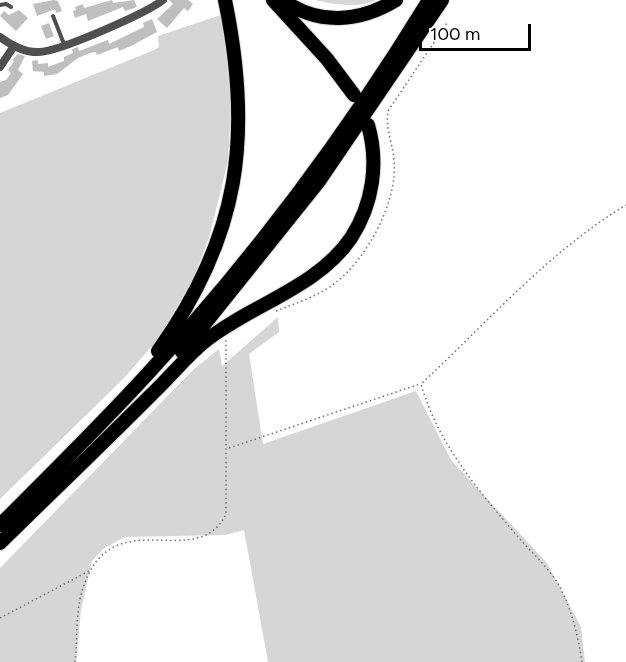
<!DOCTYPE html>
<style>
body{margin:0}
#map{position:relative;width:626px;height:662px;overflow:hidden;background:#fff;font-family:Figtree,sans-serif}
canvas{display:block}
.scale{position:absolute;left:419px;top:24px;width:112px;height:27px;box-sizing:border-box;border:3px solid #000;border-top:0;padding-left:8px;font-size:18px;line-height:21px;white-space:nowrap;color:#000;-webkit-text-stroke:4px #fff;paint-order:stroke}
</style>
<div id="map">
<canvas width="626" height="662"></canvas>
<div class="scale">100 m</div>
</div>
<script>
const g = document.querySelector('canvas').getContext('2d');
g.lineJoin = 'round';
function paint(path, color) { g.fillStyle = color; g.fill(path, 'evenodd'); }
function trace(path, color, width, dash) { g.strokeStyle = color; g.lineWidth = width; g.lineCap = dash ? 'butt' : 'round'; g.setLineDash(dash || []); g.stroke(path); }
const green = new Path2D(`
 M315 0H376C359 9 333 4 315 0Z
 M224 14 231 105 228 161 210 234 195 276 158 339 124 378 0 499V113L154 50 159 47 158 36Z
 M278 317 279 332 249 354 263 444 416 391 451 460 547 563 581 627 585 662H268L244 530 225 535 124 537 103 549 92 561 81 610 76 662H0V568L194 369 219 349 222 366Z`);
const building = new Path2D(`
 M54 0 58 1 62 11 56 13 55 9 37 16 33 4Z
 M112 0 113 3 134 0 137 7 125 11 123 7 88 21 86 14 75 18 73 11 76 10 75 7 83 4 84 8Z
 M169 0H188L193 4 188 11 184 8 167 28 157 19 173 4Z
 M19 10 28 18 16 31 0 16 4 11 9 15Z
 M152 19 157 32 131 46 119 51 118 47 97 55 96 52 90 53 78 58 57 74 44 76V72L33 71 32 61 38 60V64L48 63V67L64 61V57L73 53 72 49 78 47 79 51 108 40 109 44 144 27 143 23Z
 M49 23 54 36 46 39 41 26Z
 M18 54 25 56 18 70 23 74 8 95 0 98V82L6 80 11 73 8 70 14 61 12 60Z`);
const path = new Path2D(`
 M276 311C296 303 319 296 335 283 367 259 398 201 394 161 393 143 385 129 388 111L447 23
 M229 448 420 384
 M0 618 89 571
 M75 662C78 636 75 609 84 585 114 500 197 574 226 514V340
 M582 662C578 636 572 611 560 587 550 569 532 553 519 538 478 490 438 444 421 384 487 323 548 252 626 205`);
const lane = new Path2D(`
 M0 5 6 4 11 7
 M53 16 64 44`);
const street = new Path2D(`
 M0 37C11 45 25 53 39 52 58 52 147 13 163 0
 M0 67 14 46`);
const highway = new Path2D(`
 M273 0 327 59 354 95
 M283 0C318 26 360 22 396 0
 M158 351C240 236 253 136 225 0
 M182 352 319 181 442 0
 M0 525C51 474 103 423 152 369 256 256 349 131 429 0
 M0 543C51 493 102 444 152 394 170 377 185 358 204 342 250 305 317 288 351 238 373 204 379 163 368 125`);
paint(green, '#d6d6d6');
paint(building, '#bfbfbf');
trace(highway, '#dbdbdb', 16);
trace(path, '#717171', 1.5, [1.5, 3]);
trace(lane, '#4f4f4f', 4);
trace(street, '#4f4f4f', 8);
trace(highway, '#000', 14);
</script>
